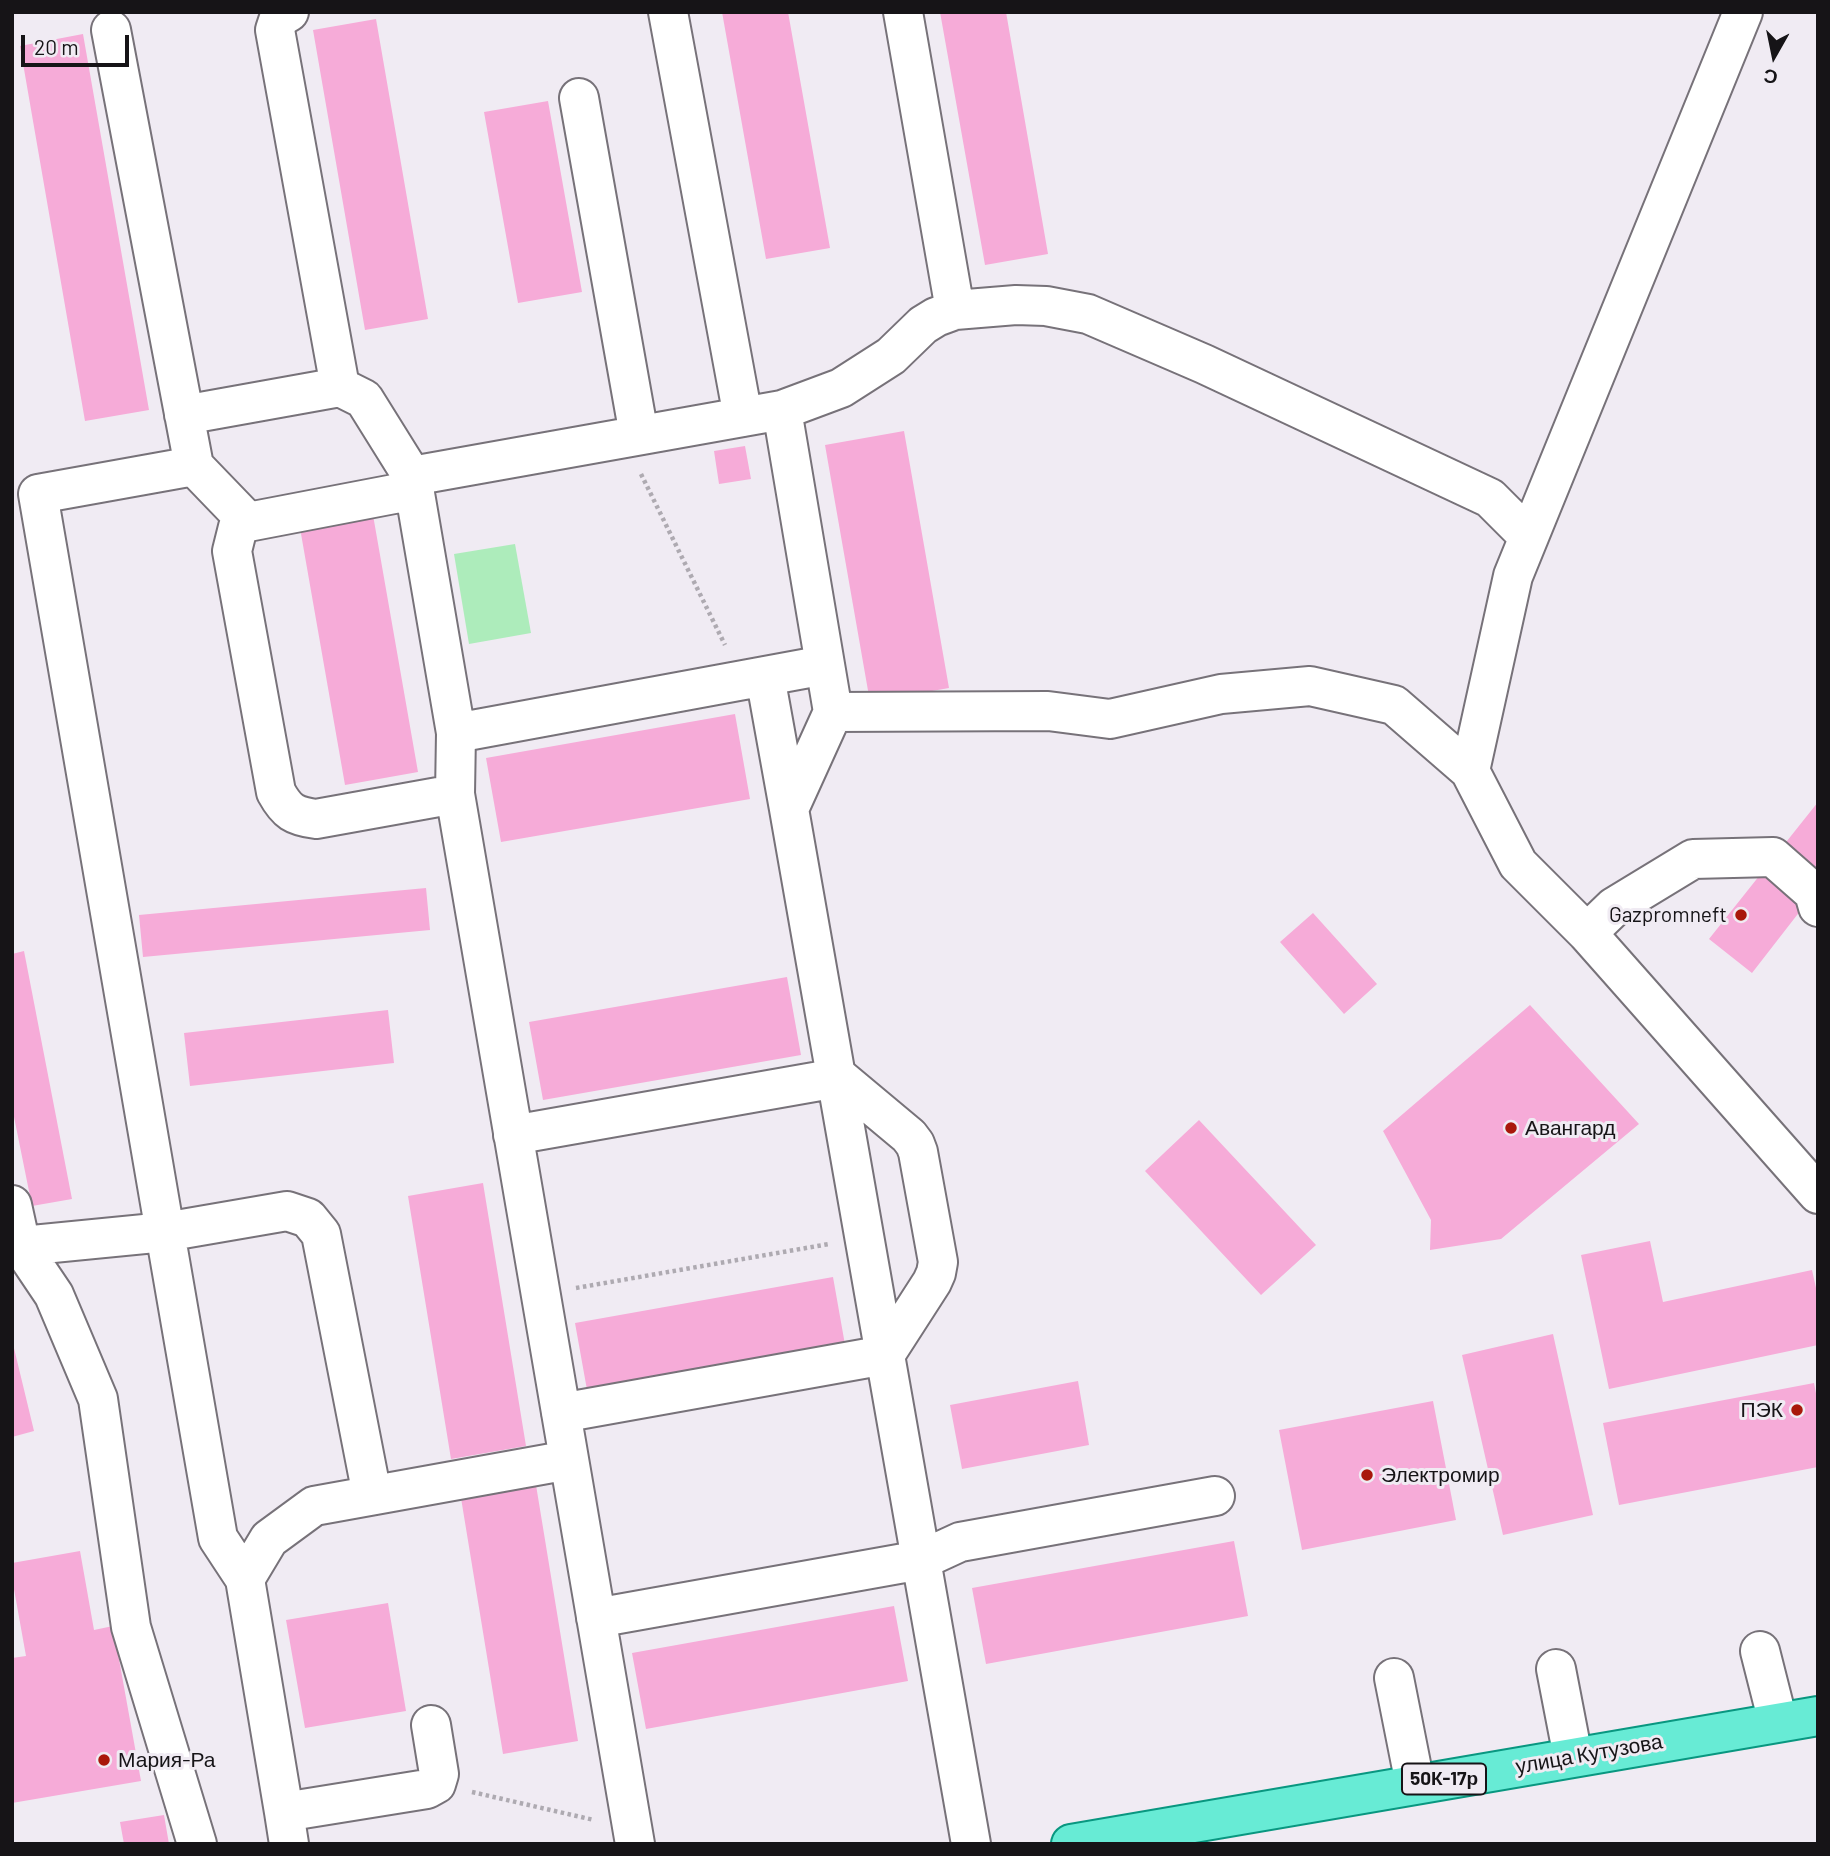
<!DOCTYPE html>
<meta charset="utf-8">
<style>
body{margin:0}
#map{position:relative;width:1830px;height:1856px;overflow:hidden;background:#f0ebf3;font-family:Barlow,sans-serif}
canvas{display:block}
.frame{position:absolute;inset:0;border:14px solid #161417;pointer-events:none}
.north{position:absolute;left:1739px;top:21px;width:70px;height:70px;-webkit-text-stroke:5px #f0ebf3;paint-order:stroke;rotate:189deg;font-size:19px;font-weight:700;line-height:28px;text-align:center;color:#161417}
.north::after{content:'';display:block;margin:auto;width:24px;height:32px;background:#161417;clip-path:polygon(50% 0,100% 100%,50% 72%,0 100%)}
.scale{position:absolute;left:21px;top:35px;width:108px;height:32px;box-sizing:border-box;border:4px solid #161417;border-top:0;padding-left:9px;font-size:21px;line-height:24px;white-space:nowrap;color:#161417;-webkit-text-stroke:5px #f0ebf3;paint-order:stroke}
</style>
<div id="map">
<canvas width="1830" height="1856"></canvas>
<div class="frame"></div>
<div class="north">С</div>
<div class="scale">20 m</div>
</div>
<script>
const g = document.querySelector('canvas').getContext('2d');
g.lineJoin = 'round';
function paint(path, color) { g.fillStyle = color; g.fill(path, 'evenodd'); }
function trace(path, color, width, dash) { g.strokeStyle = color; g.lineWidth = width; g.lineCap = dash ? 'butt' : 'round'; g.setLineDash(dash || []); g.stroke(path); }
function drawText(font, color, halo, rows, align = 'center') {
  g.font = font + ' Barlow,sans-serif'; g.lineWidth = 6; g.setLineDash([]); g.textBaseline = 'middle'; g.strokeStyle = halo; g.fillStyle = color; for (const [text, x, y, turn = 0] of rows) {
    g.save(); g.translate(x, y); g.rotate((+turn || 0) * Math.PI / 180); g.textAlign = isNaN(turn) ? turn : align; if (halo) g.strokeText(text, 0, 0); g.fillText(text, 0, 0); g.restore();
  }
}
const green = new Path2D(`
 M515 544 531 633 469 644 454 554Z`);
const building = new Path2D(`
 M722 12H788L830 248 766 259Z
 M940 12H1006L1048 254 985 265Z
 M376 19 428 319 365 330 313 30Z
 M83 34 149 410 85 421 20 46Z
 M548 101 582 292 518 303 484 112Z
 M904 431 949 688 870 702 825 445Z
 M745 446 751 479 719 484 714 451Z
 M373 515 418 772 345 785 300 528Z
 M735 714 750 799 501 842 486 758Z
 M1818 802V888L1752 973 1709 939Z
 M426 888 430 930 143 957 139 915Z
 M1313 913 1377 984 1344 1014 1280 942Z
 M24 951 72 1199 32 1206 12 1107V954Z
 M787 977 801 1055 543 1100 529 1022Z
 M1530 1005 1639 1124 1501 1239 1430 1250 1431 1220 1383 1131Z
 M388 1010 394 1063 190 1086 184 1033Z
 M1199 1120 1316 1245 1261 1295 1145 1171Z
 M483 1183 526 1446 451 1459 408 1196Z
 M1650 1241 1663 1302 1812 1270 1818 1297V1345L1609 1389 1581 1255Z
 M833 1277 847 1356 589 1401 575 1323Z
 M1553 1334 1593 1515 1503 1535 1462 1355Z
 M13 1344 34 1431 12 1437V1345Z
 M1078 1381 1089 1445 962 1469 950 1405Z
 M1814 1383 1818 1404V1467L1619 1505 1603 1423Z
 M1433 1401 1456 1520 1302 1550 1279 1430Z
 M536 1485 578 1741 503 1754 461 1498Z
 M1234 1541 1248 1616 986 1664 972 1588Z
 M80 1551 94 1630 113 1626 141 1781 12 1803V1658L26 1656 12 1578V1563Z
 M388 1603 406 1711 305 1728 286 1620Z
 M894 1606 908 1681 646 1729 632 1653Z
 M164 1815 169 1844H124L120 1822Z`);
const path = new Path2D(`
 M641 474 725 645
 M576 1288 829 1244
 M472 1792 594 1820`);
const minor = new Path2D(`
 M289 12 279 18 275 30 340 387 364 399 412 476
 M668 12 743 417
 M903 12 955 310
 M111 30 194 466
 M579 98 639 435
 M782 410 841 388 891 356 923 325 936 317 955 310 1016 305 1046 306 1088 314 1204 364 1490 498 1529 537
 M184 415 340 387
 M415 490 248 522 238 527 232 551 276 792C287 812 294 816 316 819L455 794
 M248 522 194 466 38 494 165 1232 287 1211 308 1218 321 1234 372 1495
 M765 676 789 809
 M833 712 1048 711 1110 719 1221 694 1310 686 1394 705 1470 771 1518 864 1587 933 1818 1194
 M456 733 825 665
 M1470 771 1513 576 1743 12
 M1587 933 1614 907 1693 859 1773 857 1814 893 1818 907
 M513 1135 837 1078
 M12 1205 21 1246 54 1295 98 1399 131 1627 197 1844
 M12 1247 165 1232 218 1538 245 1579 284 1812
 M561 1413 885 1355 932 1282 936 1273 938 1262 918 1152 915 1144 909 1136 836 1075
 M245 1579 269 1539 314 1506 569 1460
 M596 1618 921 1560 960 1542 1215 1496
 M1760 1651 1778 1722
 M1556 1669 1573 1757
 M1394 1678 1415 1784
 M289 1844 284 1812 427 1789 436 1784 439 1774 431 1725
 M635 1844 455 794 456 733 412 476 782 410 833 712 789 809 971 1844`);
const major = new Path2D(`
 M1071 1844 1818 1716`);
const markers = [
 [1741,915,7,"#a9180b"],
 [1511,1128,7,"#a9180b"],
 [1797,1410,7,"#a9180b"],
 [1367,1475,7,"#a9180b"],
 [104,1760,7,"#a9180b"]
];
const shields = [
 [1444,1779,84]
];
const shieldNames = [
 ["50К-17р",1444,1779]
];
const poiNames = [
 ["Gazpromneft",1727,915,"right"],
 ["Авангард",1525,1128],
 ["ПЭК",1783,1410,"right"],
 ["Электромир",1381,1475],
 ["Мария-Ра",118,1760]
];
const streetNames = [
 ["улица Кутузова",1589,1754,-10]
];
paint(green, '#adecbb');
paint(building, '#f6abd8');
trace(minor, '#777279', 42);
trace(major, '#099780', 42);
trace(path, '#aeaab1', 4.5, [3.5, 3.5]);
trace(minor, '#fff', 38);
trace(major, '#67ebd5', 38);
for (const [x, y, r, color] of markers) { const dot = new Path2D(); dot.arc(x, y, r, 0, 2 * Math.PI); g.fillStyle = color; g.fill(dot); trace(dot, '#f0ebf3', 2.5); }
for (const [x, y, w] of shields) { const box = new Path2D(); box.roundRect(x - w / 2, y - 15.5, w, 31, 5); g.fillStyle = '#f0ebf3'; g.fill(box); trace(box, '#161417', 2); }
drawText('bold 19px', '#161417', null, shieldNames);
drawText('21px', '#161417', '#f0ebf3', poiNames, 'left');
drawText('21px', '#161417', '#f0ebf3', streetNames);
</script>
